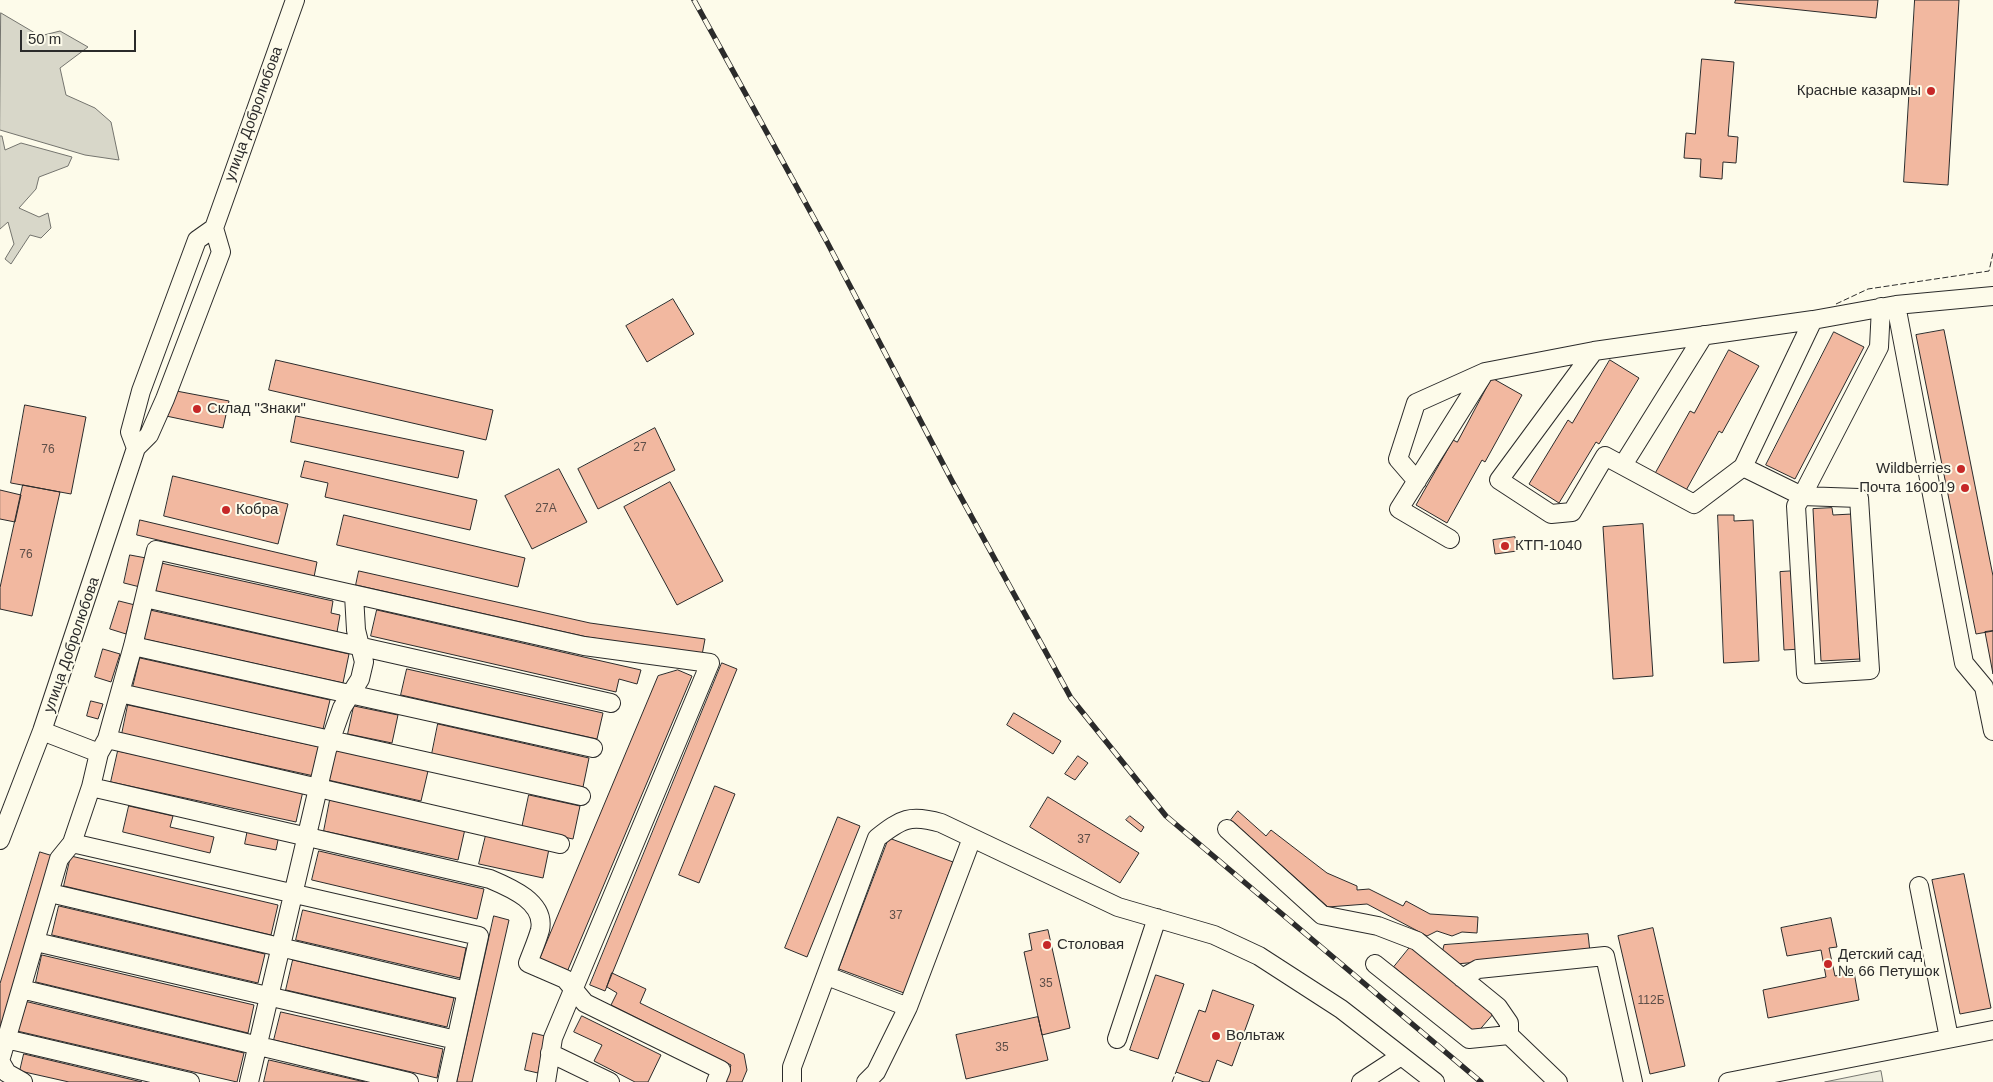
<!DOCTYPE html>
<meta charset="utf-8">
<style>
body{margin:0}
#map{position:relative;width:1993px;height:1082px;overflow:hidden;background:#fdfbea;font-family:Arial,sans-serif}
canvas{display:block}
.scale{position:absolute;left:20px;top:30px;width:116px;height:22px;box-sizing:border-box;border:2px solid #2b2b2b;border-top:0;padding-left:6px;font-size:15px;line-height:18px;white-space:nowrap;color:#2b2b2b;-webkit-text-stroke:4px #fdfbea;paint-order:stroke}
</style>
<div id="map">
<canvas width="1993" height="1082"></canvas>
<div class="scale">50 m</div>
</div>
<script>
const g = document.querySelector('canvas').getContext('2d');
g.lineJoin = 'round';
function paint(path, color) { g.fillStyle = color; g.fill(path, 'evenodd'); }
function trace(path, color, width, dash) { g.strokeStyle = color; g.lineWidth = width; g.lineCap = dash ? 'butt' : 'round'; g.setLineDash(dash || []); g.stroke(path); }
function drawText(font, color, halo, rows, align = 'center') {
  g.font = font + ' Arial,sans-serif'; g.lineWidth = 4; g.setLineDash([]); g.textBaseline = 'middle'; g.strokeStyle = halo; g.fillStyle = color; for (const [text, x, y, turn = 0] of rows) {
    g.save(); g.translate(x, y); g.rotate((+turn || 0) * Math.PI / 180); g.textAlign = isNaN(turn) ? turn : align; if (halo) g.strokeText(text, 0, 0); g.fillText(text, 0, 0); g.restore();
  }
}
const green = new Path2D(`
 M1881 1071 1883 1082H1825Z`);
const water = new Path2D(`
 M1 13 40 36 60 31 88 47 60 68 66 95 95 108 111 122 119 160 85 155 0 130Z
 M0 136H2L5 150 21 143 72 157 68 166 39 177 36 189 19 208 39 217 48 213 51 228 41 238 30 235 11 264 5 259 14 244 8 222 0 229Z`);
const building = new Path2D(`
 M1736 0H1878L1876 18 1735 3Z
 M1915 0H1959L1948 185 1904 182Z
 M1702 59 1734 62 1728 136 1738 137 1736 163 1723 162 1722 179 1700 177 1701 159 1684 158 1686 133 1695 134Z
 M673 299 694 334 647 362 626 326Z
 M1944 330 1993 576V631L1976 634 1916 335Z
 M1834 332 1864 347 1795 479 1766 465Z
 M1729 350 1759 366 1722 433 1719 431 1684 494 1653 477 1690 411 1694 413Z
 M276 360 493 410 486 440 269 390Z
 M1610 360 1639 378 1599 444 1596 442 1559 503 1529 484 1568 420 1572 423Z
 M1492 378 1522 395 1485 462 1482 460 1447 523 1416 505 1453 440 1457 442Z
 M171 390 229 401 223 428 166 416Z
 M25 405 86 417 71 494 11 483Z
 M296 416 464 451 458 478 291 442Z
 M655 428 675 470 598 509 578 469Z
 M305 461 477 500 470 530 325 497 328 483 301 477Z
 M559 469 587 522 532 549 505 496Z
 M173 476 288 504 278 544 164 516Z
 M670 482 723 581 677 605 624 507Z
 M23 485 60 492 32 616 0 609V588Z
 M0 490 21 495 15 522 0 519Z
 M1832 508 1833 515 1852 514 1860 659 1821 661 1813 509Z
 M344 515 525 558 518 587 337 545Z
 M1718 515H1734V521L1753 520 1759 661 1724 663Z
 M140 520 317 562 314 577 137 535Z
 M1643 524 1653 676 1613 679 1603 527Z
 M1515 537 1517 551 1495 554 1493 540Z
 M130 555 146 558 140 587 124 583Z
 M161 563 333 601 331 613 340 615 337 632 155 591Z
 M359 571 590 623 705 639 702 655 587 637 356 585Z
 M1796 571 1801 649 1784 650 1780 572Z
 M119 601 135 605 126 634 110 629Z
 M150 610 349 654 343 683 144 639Z
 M377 610 641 670 637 684 619 679 616 692 371 636Z
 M1993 631V674L1985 632Z
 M103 649 120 654 111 682 95 677Z
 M140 658 330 700 323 729 133 687Z
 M722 663 737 669 605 991 590 985Z
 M407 669 603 713 597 739 401 695Z
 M678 670 692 676 567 972 539 960 658 676Z
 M91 701 103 704 98 719 87 716Z
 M128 705 320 747 314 776 122 734Z
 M354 706 398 715 392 743 348 734Z
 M1014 713 1061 741 1053 754 1007 725Z
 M438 724 589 758 583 787 432 754Z
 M335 750 428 771 421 801 328 780Z
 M118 751 303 791 296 822 111 782Z
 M1078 756 1088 763 1075 780 1065 774Z
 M715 786 735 794 699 883 679 875Z
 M529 795 580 806 573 839 522 828Z
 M1048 797 1139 853 1120 883 1030 827Z
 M330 800 465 829 458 860 324 831Z
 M129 806 173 816 170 827 214 837 210 853 123 832Z
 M1238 811 1266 836 1271 830 1327 873 1357 886V890L1369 889 1403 906 1406 901 1430 914 1478 917 1477 933 1462 932 1452 936 1437 931 1427 936 1367 904 1328 907 1231 820Z
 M1130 816 1144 827 1141 832 1126 820Z
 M838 817 860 826 807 957 785 948Z
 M248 829 279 835 276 850 245 844Z
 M486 835 549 849 543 878 479 864Z
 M889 838 953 862 904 993 839 969Z
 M319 851 484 889 477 919 312 880Z
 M40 852 53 856 0 1029V984Z
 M71 856 278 905 271 935 64 886Z
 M1964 874 1991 1008 1960 1014 1932 880Z
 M59 906 265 954 258 983 52 935Z
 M303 910 466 948 460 978 296 940Z
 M494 916 509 920 472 1082H457Z
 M1831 918 1837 947 1829 948 1835 976 1854 972 1859 1000 1768 1018 1763 990 1826 977 1821 950 1787 956 1781 928Z
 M1653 928 1685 1066 1650 1074 1618 936Z
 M1048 930 1070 1028 1042 1035 1024 952 1032 950 1029 934Z
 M1588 934 1590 952 1456 964 1442 953 1444 945Z
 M1411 946 1494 1013 1476 1034 1394 967Z
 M42 955 254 1005 248 1033 36 982Z
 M293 960 454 998 447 1027 286 990Z
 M612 973 646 989 640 1003 744 1054 747 1070 742 1082H725L731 1065 611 1005 617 993 607 987Z
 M1156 975 1184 984 1158 1059 1130 1050Z
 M1213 990 1254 1005 1232 1066 1217 1060 1209 1082H1204L1176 1072 1199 1010 1205 1012Z
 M24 1001 244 1053 237 1082 17 1031Z
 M281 1012 443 1049 437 1078 274 1040Z
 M582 1016 661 1055 648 1082H635L594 1061 602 1045 574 1032Z
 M1038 1017 1048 1060 966 1079 956 1035Z
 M533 1033 545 1036 538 1073 525 1070Z
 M24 1054 142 1082H69L20 1071Z
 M269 1060 365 1082H264Z`);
const minor = new Path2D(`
 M1993 296 1896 305 1964 663 1984 687 1993 731
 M1813 320 1743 467 1802 496 1879 347 1881 307
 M1594 351 1499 480 1551 514 1572 512 1605 456 1694 504 1743 467
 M136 448 130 432 141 391 197 240 214 228
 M1623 465 1704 335
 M1417 481 1398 459 1416 403 1485 372 1594 351 1813 320 1896 305
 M1802 496 1859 498 1870 670 1806 674 1796 506Z
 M1450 539 1399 509 1485 372
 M145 598 611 703
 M133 646 593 748
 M120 693 581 796
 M42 731 99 753
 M107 739 560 844
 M91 787 490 879C509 887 546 902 540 930 537 941 532 952 528 963L565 979 585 1003 721 1070 716 1082
 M1227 829 1322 915 1378 926 1417 941 1498 1007 1509 1023V1035L1558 1082
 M0 840 42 731 136 448 149 435 165 399 221 252 214 228 295 0
 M72 843 479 936 447 1082
 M1919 886 1949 1038
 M50 893 467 991
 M36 942 456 1040
 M1375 964 1469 1039 1509 1035
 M827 976 908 1007
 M1462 978 1478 969 1605 956 1633 1082
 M21 989 409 1082
 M6 1039 190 1082
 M1117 1039 1157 918
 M550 1053 610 1082
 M23 1082 7 1073 0 1061 59 859 72 843 91 787 99 753 107 739 133 646 156 550 584 646 710 663 553 1038 546 1082
 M249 1082 327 750 342 708 360 679 364 662 356 630 354 595
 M792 1082V1067L877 838C901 819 910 814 941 823L1118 907 1214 935 1259 956 1341 1009 1435 1082
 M866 1082 876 1072 908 1007 972 838
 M1361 1082 1401 1056
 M1728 1082 1993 1030`);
const rail = new Path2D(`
 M694 0 827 242 952 481 1071 698 1166 816 1481 1082`);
const fence = new Path2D(`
 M1836 304 1868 289 1989 271 1993 253
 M1172 1082 1176 1072`);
const markers = [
 [1931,91,5,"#c62828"],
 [197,409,5,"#c62828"],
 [1961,469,5,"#c62828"],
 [1965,488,5,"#c62828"],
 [226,510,5,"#c62828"],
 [1505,546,5,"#c62828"],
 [1047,945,5,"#c62828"],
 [1828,964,5,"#c62828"],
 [1216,1036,5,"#c62828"]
];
const numberNames = [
 ["27",640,448],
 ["76",48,450],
 ["27А",546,509],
 ["76",26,555],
 ["37",1084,840],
 ["37",896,916],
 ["35",1046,984],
 ["112Б",1651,1001],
 ["35",1002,1048]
];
const poiNames = [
 ["Красные казармы",1921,91,"right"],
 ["Склад \"Знаки\"",207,409],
 ["Wildberries",1951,469,"right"],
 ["Почта 160019",1955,488,"right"],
 ["Кобра",236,510],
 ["КТП-1040",1515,546],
 ["Столовая",1057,945],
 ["Детский сад",1838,955],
 ["№ 66 Петушок",1838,972],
 ["Вольтаж",1226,1036]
];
const streetNames = [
 ["улица Добролюбова",254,114,-70],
 ["улица Добролюбова",72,645,-71]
];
paint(green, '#ecebdb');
trace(green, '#74746e', 1);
paint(water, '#d8d7c9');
trace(water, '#74746e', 1);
paint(building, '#f2b8a0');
trace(building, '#2b2b2b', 1);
trace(minor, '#2b2b2b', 20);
trace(minor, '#fdfbea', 18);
trace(rail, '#2b2b2b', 5.5);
trace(rail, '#fdfbea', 4, [11]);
trace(fence, '#2b2b2b', 1, [6, 2.5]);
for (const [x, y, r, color] of markers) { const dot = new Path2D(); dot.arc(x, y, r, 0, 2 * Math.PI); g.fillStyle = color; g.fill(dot); trace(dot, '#fdfbea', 2); }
drawText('12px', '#5d4e48', null, numberNames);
drawText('15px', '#2b2b2b', '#fdfbea', poiNames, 'left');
drawText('15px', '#2b2b2b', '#fdfbea', streetNames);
</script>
